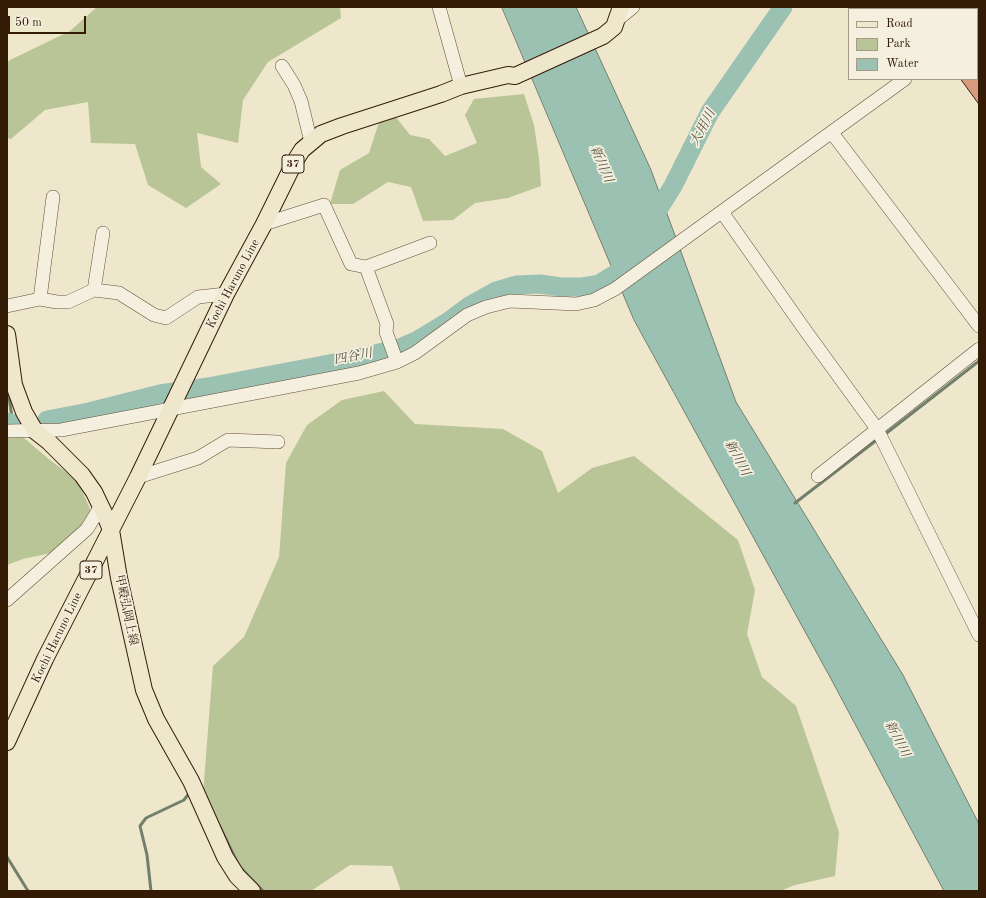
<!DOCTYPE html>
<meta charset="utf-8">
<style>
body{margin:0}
#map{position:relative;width:986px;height:898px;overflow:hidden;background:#eee7cc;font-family:"Old Standard TT",serif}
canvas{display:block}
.frame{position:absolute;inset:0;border:8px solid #341b05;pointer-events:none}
.legend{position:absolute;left:848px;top:8px;width:130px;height:72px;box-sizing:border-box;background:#f4efde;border:1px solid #a79a87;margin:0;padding:5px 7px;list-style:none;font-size:12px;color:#341b05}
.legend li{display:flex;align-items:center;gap:8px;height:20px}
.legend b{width:20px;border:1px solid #a79a87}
.scale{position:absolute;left:8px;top:16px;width:78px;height:18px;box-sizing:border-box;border:2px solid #341b05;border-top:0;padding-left:5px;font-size:12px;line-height:14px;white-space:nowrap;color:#341b05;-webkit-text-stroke:3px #f4efde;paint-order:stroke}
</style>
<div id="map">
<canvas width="986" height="898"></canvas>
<div class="frame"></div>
<ul class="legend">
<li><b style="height:5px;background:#eee7cc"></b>Road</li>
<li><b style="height:11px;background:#b9c597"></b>Park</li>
<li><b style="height:11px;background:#9bc1b2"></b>Water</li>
</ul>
<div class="scale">50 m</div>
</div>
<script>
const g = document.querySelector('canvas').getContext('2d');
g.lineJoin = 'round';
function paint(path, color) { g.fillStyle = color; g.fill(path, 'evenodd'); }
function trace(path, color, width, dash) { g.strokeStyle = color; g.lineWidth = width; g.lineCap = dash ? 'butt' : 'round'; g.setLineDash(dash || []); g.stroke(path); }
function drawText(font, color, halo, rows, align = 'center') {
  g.font = font + ' "Old Standard TT","Noto Serif JP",serif'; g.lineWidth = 3.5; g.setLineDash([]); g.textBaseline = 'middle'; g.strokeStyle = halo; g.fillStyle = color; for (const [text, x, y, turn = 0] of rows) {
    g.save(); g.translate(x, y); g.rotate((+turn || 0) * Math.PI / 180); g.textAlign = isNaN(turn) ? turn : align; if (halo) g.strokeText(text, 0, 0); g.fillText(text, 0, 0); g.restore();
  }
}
const green = new Path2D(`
 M97 7H340L341 18 268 62 243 100 238 143 197 133 201 167 221 184 186 208 148 185 135 144 91 143 88 102 45 110 11 139 7 138V63L10 60 70 31Z
 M524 94 534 125 539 158 541 186 508 198 475 203 453 220 423 221 411 187 388 182 353 204H330L340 170 369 153 379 122 395 116 410 135 429 139 445 156 477 143 465 115 474 99Z
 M384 391 415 424 503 429 542 451 558 493 592 468 634 456 738 540 755 590 747 634 762 677 796 706 839 832 835 876 795 885 780 891H401L392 866 350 865 311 891H258L237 872 203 794 213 666 244 637 279 557 286 463 307 425 342 400Z
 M7 434 24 438 50 460 77 480 92 513 74 534 51 553 23 559 7 565Z`);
const water = new Path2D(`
 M502 7H576L651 170 736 402 903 675 979 824V891H944L830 677 634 320Z`);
const stream = new Path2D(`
 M8 390 13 424
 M884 435 979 361
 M795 503 878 439
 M219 825 239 866 263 891
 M7 857 28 891
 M151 891 147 855 140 826 146 818 184 800 190 792`);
const river = new Path2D(`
 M649 224 673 186 710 112 783 7
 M47 420 89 412 160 394 208 387 350 360 400 348 416 341 449 321 469 306 496 291 516 285 540 284 561 287H581L599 284 636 261
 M7 422 13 424`);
const building = new Path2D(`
 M961 79H979V104Z`);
const minor = new Path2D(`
 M439 7 461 86
 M926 7 928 9
 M617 20 633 7
 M977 24 979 22
 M282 66 294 85 301 101 311 142
 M832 133 979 326
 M722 212 805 330 877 429 979 635
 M264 224 324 205 351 264 366 267 387 324 386 332 397 362
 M366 267 430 243
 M94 290 103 233
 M40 299 53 197
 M7 306 40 299 57 302H68L94 290 119 293 154 315 166 318 198 297 226 294
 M7 431 61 430 359 373 397 362 415 353 467 315 486 307 510 301 576 304 594 300 615 289 905 79
 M818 476 979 349
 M138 477 198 458 228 440 278 442
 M7 600 87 529 101 506`);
const major = new Path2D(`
 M7 334 14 385 24 412 35 431 49 442 82 475 94 492 105 515 111 530 119 578 144 690 156 719 191 781 225 857 237 876 252 891
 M7 742 45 659 138 477 226 294 264 224 295 161 302 150 321 134 342 126 441 94 461 86 508 75 515 76 603 36 614 27 621 7`);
const shields = [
 [293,164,22],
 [91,570,22]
];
const shieldNames = [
 ["37",293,164],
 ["37",91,570]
];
const streetNames = [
 ["Kochi Haruno Line",233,284,-62],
 ["甲殿弘岡上線",126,610,78],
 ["Kochi Haruno Line",57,638,-64]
];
const waterNames = [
 ["大用川",703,128,-62],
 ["新川川",601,164,67],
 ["四谷川",353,357,-11],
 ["新川川",737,458,62],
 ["新川川",897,739,63]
];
paint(green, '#b9c597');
paint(water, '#9bc1b2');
trace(water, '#727f6d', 1);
trace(stream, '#727f6d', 3);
trace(river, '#9bc1b2', 19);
paint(building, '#d79b80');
trace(building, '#341b05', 1);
trace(minor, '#624e37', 14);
trace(major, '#341b05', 18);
trace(minor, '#f4efde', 13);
trace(major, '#eee7cc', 16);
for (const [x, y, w] of shields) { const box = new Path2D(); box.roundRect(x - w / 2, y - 9, w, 18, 3); g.fillStyle = '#f4efde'; g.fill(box); trace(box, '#341b05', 1); }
drawText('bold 11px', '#341b05', null, shieldNames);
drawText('12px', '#341b05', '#f4efde', streetNames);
drawText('italic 13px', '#585542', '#f4efde', waterNames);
</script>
